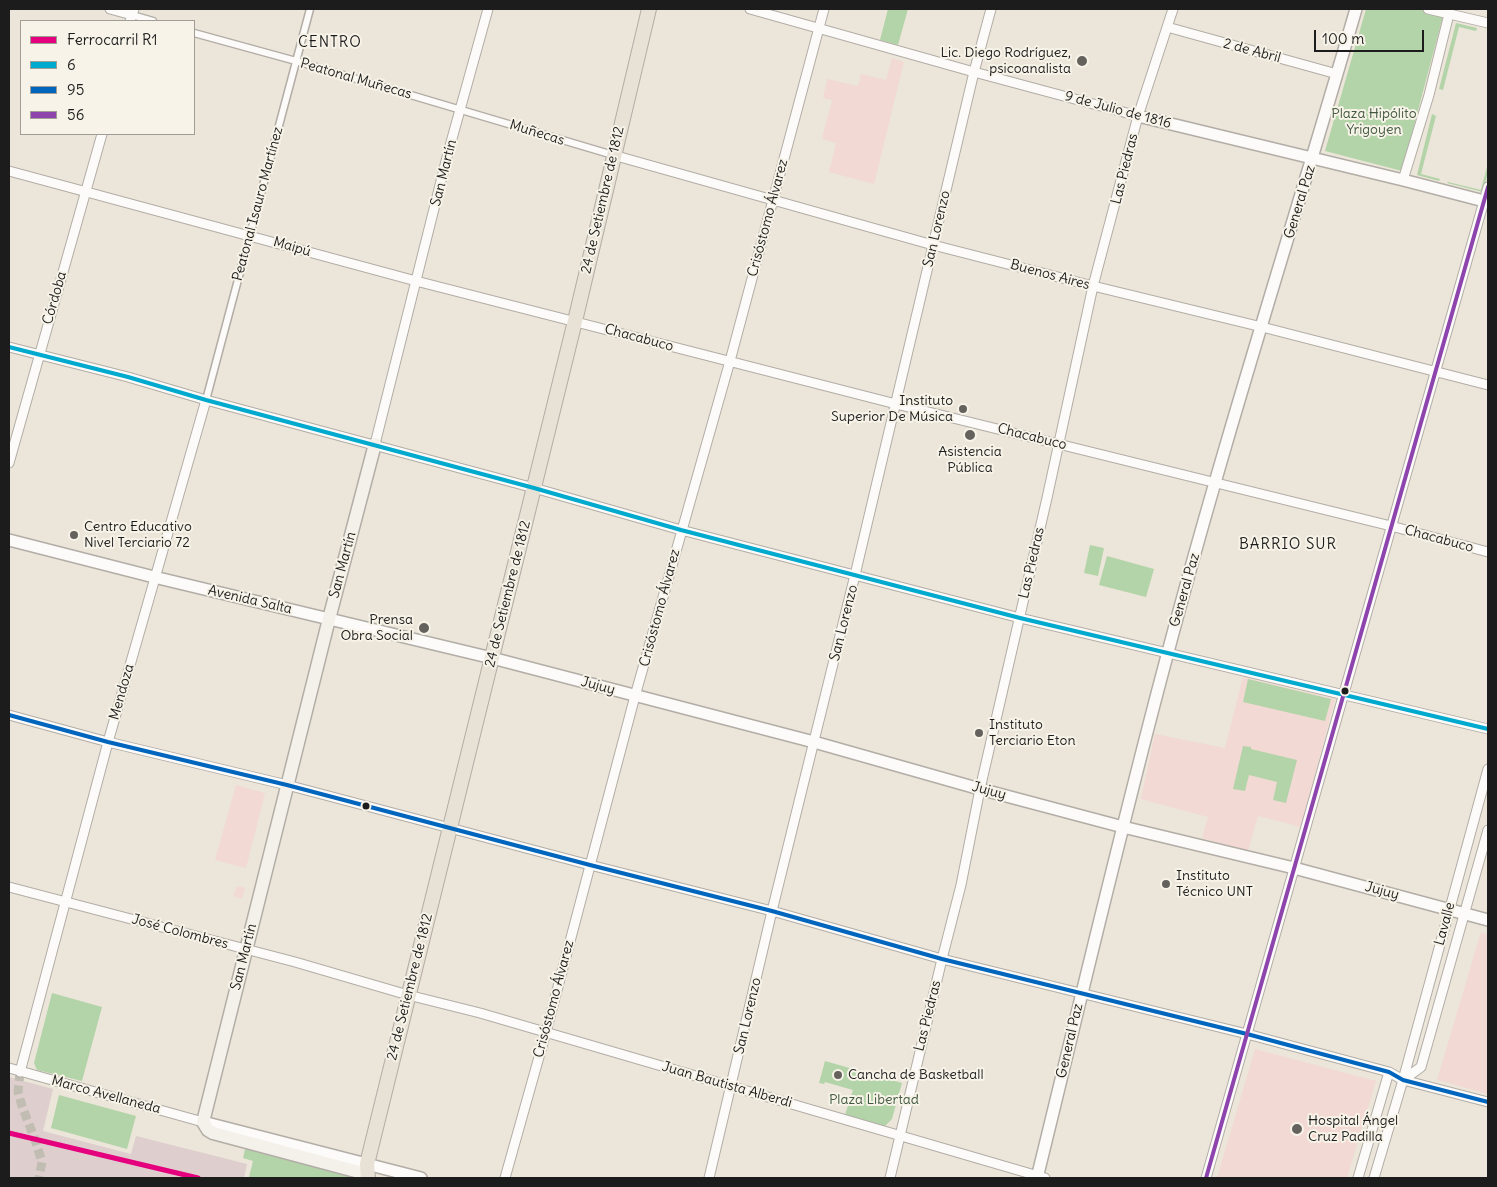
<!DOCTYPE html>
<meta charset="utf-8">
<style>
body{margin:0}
#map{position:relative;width:1497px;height:1187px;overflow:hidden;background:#ece5d9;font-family:Delius,sans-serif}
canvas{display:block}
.frame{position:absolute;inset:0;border:10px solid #1c1c1c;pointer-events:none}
.legend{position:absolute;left:20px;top:20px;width:175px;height:115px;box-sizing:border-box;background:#f7f3e8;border:1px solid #9f9d96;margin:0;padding:6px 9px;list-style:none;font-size:15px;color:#1c1c1c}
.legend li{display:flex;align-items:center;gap:10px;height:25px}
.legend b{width:25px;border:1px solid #9f9d96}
.scale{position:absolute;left:1314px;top:30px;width:110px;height:22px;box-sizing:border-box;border:2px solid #1c1c1c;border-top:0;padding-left:6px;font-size:15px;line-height:18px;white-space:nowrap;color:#1c1c1c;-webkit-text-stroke:4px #f7f3e8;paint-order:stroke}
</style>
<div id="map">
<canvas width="1497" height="1187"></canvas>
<div class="frame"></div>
<ul class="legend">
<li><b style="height:6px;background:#e5007d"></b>Ferrocarril R1</li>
<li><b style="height:6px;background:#00a9ce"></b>6</li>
<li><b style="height:6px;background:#0065bd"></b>95</li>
<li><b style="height:6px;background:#8e44ad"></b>56</li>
</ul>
<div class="scale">100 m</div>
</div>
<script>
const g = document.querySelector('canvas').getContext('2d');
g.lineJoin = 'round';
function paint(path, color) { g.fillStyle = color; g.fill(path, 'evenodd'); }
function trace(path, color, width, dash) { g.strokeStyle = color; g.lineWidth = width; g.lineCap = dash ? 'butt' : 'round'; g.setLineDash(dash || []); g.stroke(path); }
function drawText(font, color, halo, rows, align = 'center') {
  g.font = font + ' Delius,sans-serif'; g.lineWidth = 4; g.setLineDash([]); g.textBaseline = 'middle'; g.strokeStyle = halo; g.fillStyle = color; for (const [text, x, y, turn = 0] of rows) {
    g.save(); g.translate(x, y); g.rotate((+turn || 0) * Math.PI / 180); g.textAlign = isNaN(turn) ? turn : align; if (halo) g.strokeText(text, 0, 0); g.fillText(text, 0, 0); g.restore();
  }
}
const built = new Path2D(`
 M892 58 904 62 874 184 829 172 836 143 822 139 832 100 823 98 827 79 858 86 861 74 886 80Z
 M1243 677 1335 699 1301 827 1258 816 1248 851 1202 838 1208 817 1141 799 1155 734 1225 748Z
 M236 785 265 793 246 868 215 860Z
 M237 886 245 888 242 899 233 896Z
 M1481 932 1488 934V1094L1437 1080Z
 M1255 1049 1376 1081 1347 1178H1217Z`);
const industrial = new Path2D(`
 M9 1077 53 1089 43 1131 131 1154 136 1136 247 1164 244 1178H9Z`);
const green = new Path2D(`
 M888 9H908L898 45 880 40Z
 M1366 9H1418L1443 16 1402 171 1325 151Z
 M1456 23 1477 28 1476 31 1459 27 1443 90 1439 89Z
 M1432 114 1436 116 1421 174 1440 179 1439 181 1417 175Z
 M1488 163V172L1483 192 1447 183 1448 182 1481 190Z
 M1090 545 1104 548 1098 576 1084 573Z
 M1107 556 1154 569 1146 597 1099 585Z
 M1248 679 1331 699 1325 721 1243 702Z
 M1243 746 1251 747V749L1297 760 1286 803 1273 800 1277 782 1249 775 1245 791 1233 789Z
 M52 993 102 1007 82 1081 37 1070 34 1063Z
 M825 1061 902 1083 892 1119 885 1126 845 1115 853 1090 825 1082 824 1084 819 1083Z
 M59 1095 136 1116 127 1149 51 1128Z
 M245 1149 351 1177 350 1178H256L249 1177 253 1161 243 1158Z`);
const minorTunnel = new Path2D(`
 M20 1072 18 1092 22 1106 35 1140 42 1162 39 1178`);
const pedestrian = new Path2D(`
 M132 15 153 21
 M194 33 296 61 613 155
 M206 400 310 9`);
const minor = new Path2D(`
 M110 9 132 15
 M750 9 974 72 1138 116
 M1428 9 1488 23
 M130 21 134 9
 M1167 27 1337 74
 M613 155 933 245 1093 286 1262 327 1488 385
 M9 171 416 281 896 404 1391 526 1488 552
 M1403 180 1429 95 1449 14
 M9 347 128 377 206 400 534 488 681 530 1020 618 1488 729
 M375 444 448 153 488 9
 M9 463 102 134
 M9 715 108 742 287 785 590 865 772 911 942 959 1247 1034 1389 1072 1403 1080 1488 1102
 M9 887 295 962 408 995 480 1013 1045 1178
 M9 1068 203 1122
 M20 1072 108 742 206 400
 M1403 1080 1421 1067 1488 830
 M505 1178 546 1032 635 696 730 361 824 9
 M709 1178 772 911 855 575 974 72 991 9
 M890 1178 942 959 961 885 980 789 1047 498 1093 286 1138 116 1173 9
 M1206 1178 1488 187
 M1358 1178 1389 1072
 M1374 1178 1403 1080 1488 769`);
const tertiary = new Path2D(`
 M1138 116 1403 180 1488 202
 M9 540 154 577 492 658 814 742 980 789 1123 827 1294 868 1488 920
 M203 1122 421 1178
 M1037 1178C1080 1003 1121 827 1168 652 1225 436 1294 223 1356 9`);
const secondary = new Path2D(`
 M359 1172 213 1133 208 1130 203 1122 329 619 375 444`);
const primary = new Path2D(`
 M368 1178 367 1164 575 321 649 9`);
const bus1 = new Path2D(`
 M9 347 128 377 206 400 534 488 681 530 1020 618 1488 729`);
const bus2 = new Path2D(`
 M9 715 108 742 287 785 590 865 772 911 942 959 1247 1034 1389 1072 1403 1080 1488 1102`);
const bus3 = new Path2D(`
 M1206 1178 1488 187`);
const rail1 = new Path2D(`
 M9 1133 198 1178`);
const markers = [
 [1082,61,6,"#65625e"],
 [963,409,5,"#65625e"],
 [970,435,6,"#65625e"],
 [74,535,5,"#65625e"],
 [424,628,6,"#65625e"],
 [1345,691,4.5,"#1c1c1c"],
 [979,733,5,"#65625e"],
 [366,806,4.5,"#1c1c1c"],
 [1166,884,5,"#65625e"],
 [838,1075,5,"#65625e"],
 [1297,1129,6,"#65625e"]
];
const streetNames = [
 ["2 de Abril",1252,51,15],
 ["Peatonal Muñecas",356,79,16],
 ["9 de Julio de 1816",1118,110,15],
 ["Muñecas",537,133,17],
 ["Las Piedras",1125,169,-76],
 ["San Martín",444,173,-76],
 ["24 de Setiembre de 1812",603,200,-77],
 ["General Paz",1300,202,-73],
 ["Peatonal Isauro Martínez",258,204,-75],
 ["Crisóstomo Álvarez",768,218,-75],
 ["San Lorenzo",937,229,-77],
 ["Maipú",292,247,16],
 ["Buenos Aires",1050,275,15],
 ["Córdoba",55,298,-74],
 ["Chacabuco",639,338,15],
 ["Chacabuco",1032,437,14],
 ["Chacabuco",1439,539,15],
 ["Las Piedras",1032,563,-77],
 ["San Martín",343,565,-75],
 ["General Paz",1185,590,-74],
 ["24 de Setiembre de 1812",508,594,-76],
 ["Avenida Salta",250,600,13],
 ["Crisóstomo Álvarez",660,608,-75],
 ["San Lorenzo",844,623,-76],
 ["Jujuy",598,686,15],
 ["Mendoza",122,692,-74],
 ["Jujuy",989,791,15],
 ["Jujuy",1382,891,15],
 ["Lavalle",1445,924,-75],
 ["José Colombres",180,932,15],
 ["San Martín",244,957,-76],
 ["24 de Setiembre de 1812",410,987,-76],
 ["Crisóstomo Álvarez",554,999,-75],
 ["San Lorenzo",748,1016,-77],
 ["Las Piedras",928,1016,-76],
 ["General Paz",1070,1041,-77],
 ["Juan Bautista Alberdi",727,1085,16],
 ["Marco Avellaneda",106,1095,15]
];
const poiNames = [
 ["Lic. Diego Rodríguez,",1071,53,"right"],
 ["psicoanalista",1071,69,"right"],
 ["Instituto",953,401,"right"],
 ["Superior De Música",953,417,"right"],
 ["Asistencia",970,452,"center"],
 ["Pública",970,468,"center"],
 ["Centro Educativo",84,527],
 ["Nivel Terciario 72",84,543],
 ["Prensa",413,620,"right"],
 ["Obra Social",413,636,"right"],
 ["Instituto",989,725],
 ["Terciario Eton",989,741],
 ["Instituto",1176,876],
 ["Técnico UNT",1176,892],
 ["Cancha de Basketball",848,1075],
 ["Hospital Ángel",1308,1121],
 ["Cruz Padilla",1308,1137]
];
const parkNames = [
 ["Plaza Hipólito",1374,114],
 ["Yrigoyen",1374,130],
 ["Plaza Libertad",874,1100]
];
const neighbourhoodNames = [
 ["CENTRO",330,43],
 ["BARRIO SUR",1288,545]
];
paint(built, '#f2d9d4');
paint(industrial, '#decfce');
paint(green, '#b3d4a8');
trace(minorTunnel, '#c2bdb3', 9, [9, 4.5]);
trace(pedestrian, '#b2ada6', 9);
trace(minor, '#b2ada6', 11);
trace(tertiary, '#b2ada6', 14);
trace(secondary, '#b2ada6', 15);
trace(primary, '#b2ada6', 16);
trace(pedestrian, '#fcfbf9', 6);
trace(minor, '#fcfbf9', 9);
trace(tertiary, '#fcfbf9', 11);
trace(secondary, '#f4f1eb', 12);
trace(primary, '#e7e2d5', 14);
trace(bus1, '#00a9ce', 4);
trace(bus2, '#0065bd', 4);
trace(bus3, '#8e44ad', 4);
trace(rail1, '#e5007d', 5);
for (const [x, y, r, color] of markers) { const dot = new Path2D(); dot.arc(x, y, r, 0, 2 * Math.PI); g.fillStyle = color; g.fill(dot); trace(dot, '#f7f3e8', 2); }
drawText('14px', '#1c1c1c', '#f7f3e8', streetNames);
drawText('14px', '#1c1c1c', '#f7f3e8', poiNames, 'left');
drawText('14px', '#40583f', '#f7f3e8', parkNames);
g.letterSpacing = '1px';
drawText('15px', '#1c1c1c', '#f7f3e8', neighbourhoodNames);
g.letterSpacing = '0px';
</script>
